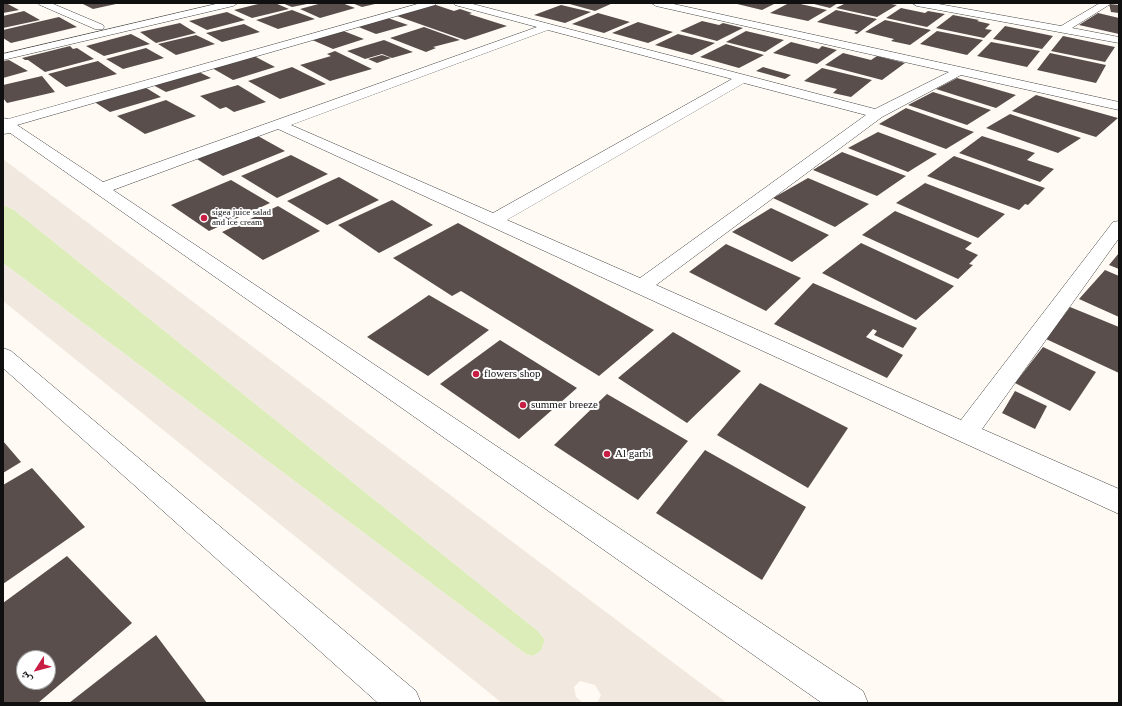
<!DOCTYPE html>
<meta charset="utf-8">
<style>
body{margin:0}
#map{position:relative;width:1122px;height:706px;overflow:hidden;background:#fffaf3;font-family:Georgia,"Noto Naskh Arabic",serif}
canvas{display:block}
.frame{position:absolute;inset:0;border:4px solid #101010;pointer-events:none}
.north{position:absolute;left:16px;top:650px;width:40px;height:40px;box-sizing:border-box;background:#fff;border:1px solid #9f9f9f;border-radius:50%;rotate:234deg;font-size:11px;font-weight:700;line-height:16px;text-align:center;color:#101010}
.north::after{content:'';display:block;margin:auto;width:14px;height:18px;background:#c91e43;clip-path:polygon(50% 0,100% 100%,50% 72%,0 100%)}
</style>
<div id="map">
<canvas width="1122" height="706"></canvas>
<div class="frame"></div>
<div class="north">ش</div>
</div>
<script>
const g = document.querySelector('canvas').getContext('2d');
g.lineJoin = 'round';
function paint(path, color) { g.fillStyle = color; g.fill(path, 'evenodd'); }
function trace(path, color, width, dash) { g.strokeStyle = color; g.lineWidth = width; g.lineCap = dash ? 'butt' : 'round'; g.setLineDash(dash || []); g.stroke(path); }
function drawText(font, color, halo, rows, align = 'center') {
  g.font = font + ' Georgia,serif'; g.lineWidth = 4; g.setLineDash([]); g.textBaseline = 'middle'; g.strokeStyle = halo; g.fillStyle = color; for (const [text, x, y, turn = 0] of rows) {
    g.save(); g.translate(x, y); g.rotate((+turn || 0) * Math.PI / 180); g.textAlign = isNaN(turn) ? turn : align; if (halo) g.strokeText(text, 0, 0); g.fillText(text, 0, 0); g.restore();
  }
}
const green = new Path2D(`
 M3 205 13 209 538 631 545 640 541 651 533 656 527 655 3 263Z`);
const plaza = new Path2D(`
 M3 159 727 703H597L601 695 595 685 580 681 574 687 576 697 583 703H502L3 301V263L527 655 533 656 541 651 545 640 538 631 13 209 3 205Z`);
const building = new Path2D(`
 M3 3H6L19 10 3 13Z
 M81 3H116V4L93 9Z
 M262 3H275L289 9 252 18 234 10Z
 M282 3H307V4L292 7Z
 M322 3H342L355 8 320 18 300 9Z
 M352 3H375V4L362 7Z
 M566 3H613L595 11Z
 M733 3H776L762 10Z
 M789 3H796L827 10 808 21 770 13Z
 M810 3H838L830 8Z
 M846 3H885L897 5 877 17 836 8Z
 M433 4 454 11 460 9 472 13 469 14 507 26 465 40 394 15Z
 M1109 4 1119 5V13L1111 12Z
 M561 5 591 12 565 23 534 15Z
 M901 8 925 13 928 11 945 14 927 27 886 18Z
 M292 10 315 19 278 29 256 20Z
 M836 10 877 19 857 34 854 33 858 31 817 22Z
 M24 11 40 20 3 28V16Z
 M227 12 245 20 207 30 189 21Z
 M598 13 630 22 604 33 572 24Z
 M1098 13 1119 18V34L1079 25Z
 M953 15 979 20 977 21 990 24 985 29 992 30 984 38 936 28Z
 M59 17 77 27 11 43 3 38V30Z
 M388 18 408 25 376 34 356 26Z
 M885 20 931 30 910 45 891 41 894 39 865 32Z
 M702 21 719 25 723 23 743 28 717 41 680 31Z
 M638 22 673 32 648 43 612 33Z
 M180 23 196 33 156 43 140 32Z
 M244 24 260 32 222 42 206 33Z
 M1005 26 1053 36 1042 49 993 39Z
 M424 27 460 40 433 47 436 48 426 52 390 38Z
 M341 30 364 39 333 49 310 39Z
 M746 31 784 40 765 52 726 42Z
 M937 31 983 40 967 55 920 44Z
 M131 34 150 44 104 56 86 46Z
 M678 34 715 43 692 55 655 45Z
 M196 35 215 44 176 55 158 44Z
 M1063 36 1115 47 1105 62 1051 51Z
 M384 40 413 52 392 58 382 54 365 59 347 51Z
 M791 42 819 49 822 46 837 50 817 64 773 53Z
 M991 42 1040 51 1027 67 977 56Z
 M726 44 764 55 739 68 700 57Z
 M70 46 73 49 77 48 94 59 45 72 28 60H25L22 58Z
 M146 48 164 58 123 69 106 59Z
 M335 51 372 69 330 81 300 65 331 56 327 54Z
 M843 53 871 60 877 56 905 63 882 80 825 65Z
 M1050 53 1106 65 1096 83 1037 70Z
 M382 55 391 58 377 63 368 59Z
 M254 56 275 67 233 80 212 68Z
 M9 60 28 71 3 78V61Z
 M98 61 117 74 66 87 48 74Z
 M292 67 326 84 280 99 248 81Z
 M763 67 791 75 785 79 756 71Z
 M822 68 872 80 851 97 833 93 837 89 804 81Z
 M197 71 211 78 166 92 153 85Z
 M42 76 55 92 7 103 3 98V85Z
 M957 78 1016 95 996 108 936 89Z
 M238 85 266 102 234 112 226 107 220 109 200 96Z
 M143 86 161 97 110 112 93 101Z
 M933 92 991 110 967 125 908 105Z
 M1036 95 1118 118 1096 137 1012 111Z
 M166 100 196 116 145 134 117 116Z
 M906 108 974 132 946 149 879 124Z
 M1010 114 1081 138 1058 153 986 128Z
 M878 132 937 154 908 172 848 148Z
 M258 136 285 151 223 176 197 159Z
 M982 136 1035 153 1027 160 1054 169 1040 182 959 153Z
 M842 152 906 176 877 196 813 170Z
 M291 155 328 174 277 198 241 176Z
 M954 156 1045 188 1028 205 1025 204 1019 210 927 176Z
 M339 177 379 200 327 225 287 201Z
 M808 178 869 204 835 227 773 198Z
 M231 180 270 203 209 231 171 205Z
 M925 183 1005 214 978 238 896 203Z
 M392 200 433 225 379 253 338 225Z
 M278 206 320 231 263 260 222 232Z
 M771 208 829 235 792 262 732 232Z
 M895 211 972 243 965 249 978 255 969 264 973 265 958 279 862 235Z
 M458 223 654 330 599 376 461 291 452 296 393 258Z
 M861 243 954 286 916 320 822 273Z
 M726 244 801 278 766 311 689 272Z
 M1119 253V269L1109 265Z
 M1105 270 1119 276V317L1079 299Z
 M813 283 917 328 903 348 874 335 877 331 873 329 866 337 903 355 887 378 774 324Z
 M429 295 489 330 428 376 367 337Z
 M1070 307 1119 327V373L1046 339Z
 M673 332 741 371 687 423 618 378Z
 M500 340 577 388 519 439 440 384Z
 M1043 347 1096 372 1070 411 1015 383Z
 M760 383 848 428 808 488 717 435Z
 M1015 391 1047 406 1035 429 1002 413Z
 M607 394 688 441 638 500 554 445Z
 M3 441 21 462 3 473Z
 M705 450 806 507 762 580 656 513Z
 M32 468 85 527 3 584V485Z
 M67 556 132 623 38 703H3V603ZM24 658H48V682H24Z
 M156 635 207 703H69Z`);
const lane = new Path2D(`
 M15 127 20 130 19 132 3 134V128Z`);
const street = new Path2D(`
 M38 3H51L103 25 104 27 103 29H95L40 5Z
 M220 3H238L233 6 3 60V54Z
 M421 3H437L435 5 17 125 103 182 537 27 455 5 453 3H469L875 109 949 72 656 6 651 3H669L1119 102V110L961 75 882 117 656 285 961 420 1113 222 1119 221V238L982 429 1119 489V514L278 129 113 190 863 691 868 703H822L3 128V118L8 119ZM548 30 732 79 493 213 291 125ZM744 83 866 115 640 278 507 220Z
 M912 3H933L1061 26 1100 3H1112L1072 28 1119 37V43L917 6Z
 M3 348 11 351 416 691 421 703H378L3 368Z`);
const markers = [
 [204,218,4,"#c91e43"],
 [476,374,4,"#c91e43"],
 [523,405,4,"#c91e43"],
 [607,454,4,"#c91e43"]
];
const farPoinames = [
 ["sigea juice salad",212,213],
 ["and ice cream",212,223]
];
const poiNames = [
 ["flowers shop",484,374],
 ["summer breeze",531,405],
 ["Al garbi",615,454]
];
paint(green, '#dcedb9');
paint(plaza, '#f1e9e0');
paint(building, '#594e4b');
trace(lane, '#434343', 1);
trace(street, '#434343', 1);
paint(lane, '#fff');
paint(street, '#fff');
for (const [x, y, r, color] of markers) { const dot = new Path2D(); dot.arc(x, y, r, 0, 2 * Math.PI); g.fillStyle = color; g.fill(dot); trace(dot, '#fff', 1.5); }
drawText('9px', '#101010', '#fff', farPoinames, 'left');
drawText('11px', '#101010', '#fff', poiNames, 'left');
</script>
